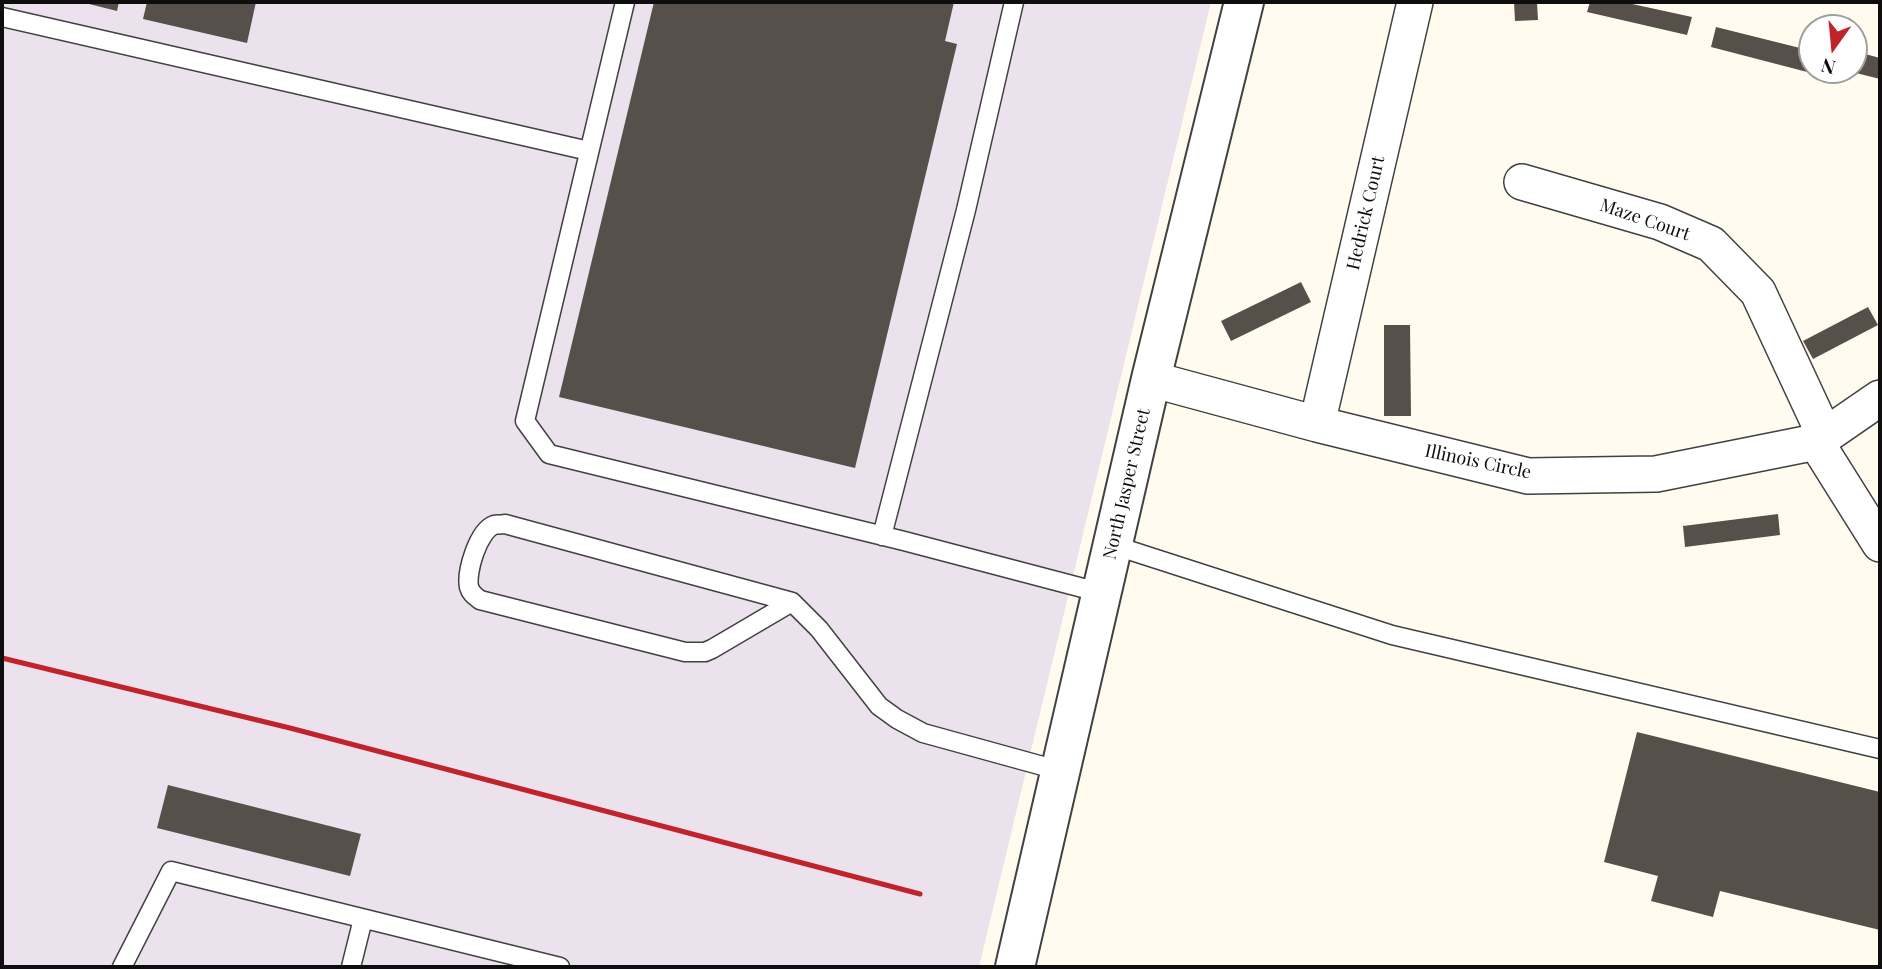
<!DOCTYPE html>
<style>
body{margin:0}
#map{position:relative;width:1882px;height:969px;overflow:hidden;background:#fffcef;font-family:"Playfair Display",serif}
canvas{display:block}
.frame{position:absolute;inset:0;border:4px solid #0e0e0e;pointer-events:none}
.north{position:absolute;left:1798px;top:14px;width:70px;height:70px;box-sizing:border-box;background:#fff;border:2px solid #9f9f9f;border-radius:50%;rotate:195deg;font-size:19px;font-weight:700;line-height:28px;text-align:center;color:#0e0e0e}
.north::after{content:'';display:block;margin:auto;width:24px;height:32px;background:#c1232a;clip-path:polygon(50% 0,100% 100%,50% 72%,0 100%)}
</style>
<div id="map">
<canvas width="1882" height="969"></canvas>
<div class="frame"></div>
<div class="north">N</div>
</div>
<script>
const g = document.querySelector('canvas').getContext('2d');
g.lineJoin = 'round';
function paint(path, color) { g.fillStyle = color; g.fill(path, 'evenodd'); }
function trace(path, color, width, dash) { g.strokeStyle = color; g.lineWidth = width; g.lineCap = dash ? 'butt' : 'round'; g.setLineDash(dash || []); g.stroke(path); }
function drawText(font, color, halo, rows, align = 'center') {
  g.font = font + ' "Playfair Display",serif'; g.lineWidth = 7; g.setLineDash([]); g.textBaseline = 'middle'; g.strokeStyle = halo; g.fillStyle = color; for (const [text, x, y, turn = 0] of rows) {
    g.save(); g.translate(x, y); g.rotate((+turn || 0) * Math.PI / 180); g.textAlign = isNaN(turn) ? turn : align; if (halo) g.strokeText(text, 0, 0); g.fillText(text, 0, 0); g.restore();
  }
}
const industrial = new Path2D(`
 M2 2H1211L979 967H2Z`);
const building = new Path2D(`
 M81 2H119L117 11Z
 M147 2H256L247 43 143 19Z
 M654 2H954L945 41 957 44 855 468 559 397Z
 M1514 2H1537L1538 20 1515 21Z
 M1590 2H1623L1692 17 1687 35 1587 12Z
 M1716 27 1812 51 1811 73 1711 47Z
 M1854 51 1880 58V79L1848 71 1854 70Z
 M1301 282 1311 302 1231 341 1221 321Z
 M1868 307 1878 325 1813 359 1803 341Z
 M1384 325H1410L1411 416H1384Z
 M1778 514 1780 535 1685 547 1683 526Z
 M1637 732 1880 792V930L1720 891 1713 917 1651 901 1658 876 1604 862Z
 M168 785 361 834 350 876 157 828Z`);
const service = new Path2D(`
 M625 2 525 421 549 454 904 541 1102 593
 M2 17 589 151
 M882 536 966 210 1014 2
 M1113 545 1392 635 1880 749
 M792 602 712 649 705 652H685L480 600C475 596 471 594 469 587 466 572 478 531 494 525 497 524 501 525 505 524L792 602 819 629 879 706 897 719 923 733 1061 771
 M122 967 171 871 560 967
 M351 967 363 919`);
const minor = new Path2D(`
 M1522 182 1660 222 1711 244 1758 292 1825 436
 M1151 379 1317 424 1528 476 1656 474 1816 442 1880 398
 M1317 424 1415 2
 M1816 442 1880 544`);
const tertiary = new Path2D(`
 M1015 967 1151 379 1244 2`);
const rail = new Path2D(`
 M2 658 290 728 920 894`);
const streetNames = [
 ["Hedrick Court",1366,213,-77],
 ["Maze Court",1645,220,19],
 ["Illinois Circle",1478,462,12],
 ["North Jasper Street",1127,484,-77]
];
paint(industrial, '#ece2ed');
paint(building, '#574f4a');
trace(service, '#414141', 21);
trace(minor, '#414141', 38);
trace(tertiary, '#414141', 42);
trace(service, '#fff', 18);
trace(minor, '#fff', 35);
trace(tertiary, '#fff', 38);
trace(rail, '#c1232a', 5);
drawText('18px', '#0e0e0e', '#fff', streetNames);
</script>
